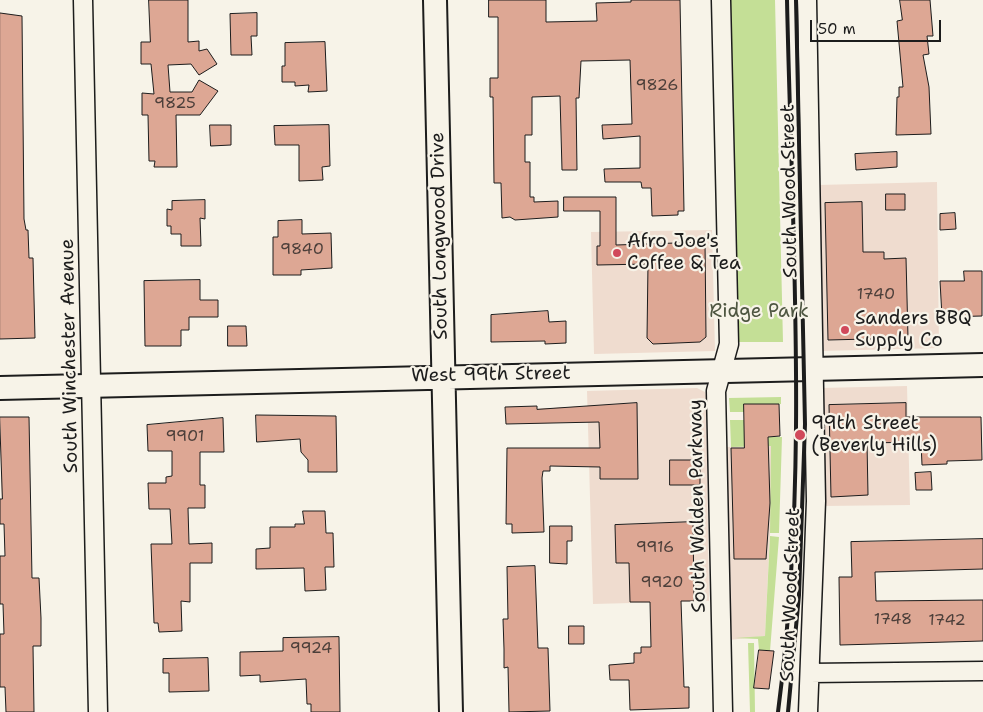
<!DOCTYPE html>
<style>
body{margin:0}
#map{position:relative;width:983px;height:712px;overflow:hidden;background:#f7f3e8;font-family:"Shantell Sans",sans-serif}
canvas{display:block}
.scale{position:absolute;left:810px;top:20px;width:131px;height:22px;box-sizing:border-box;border:2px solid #1c1c1c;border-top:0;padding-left:6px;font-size:15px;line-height:18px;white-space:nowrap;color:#1c1c1c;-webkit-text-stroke:4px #f7f3e8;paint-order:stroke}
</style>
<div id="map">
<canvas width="983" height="712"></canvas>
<div class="scale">50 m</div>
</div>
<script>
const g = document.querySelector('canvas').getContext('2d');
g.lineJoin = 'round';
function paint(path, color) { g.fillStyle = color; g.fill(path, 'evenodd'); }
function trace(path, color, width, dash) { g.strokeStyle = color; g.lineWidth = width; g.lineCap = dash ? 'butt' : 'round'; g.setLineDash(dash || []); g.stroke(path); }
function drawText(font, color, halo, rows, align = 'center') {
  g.font = font + ' "Shantell Sans",sans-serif'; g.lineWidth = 4.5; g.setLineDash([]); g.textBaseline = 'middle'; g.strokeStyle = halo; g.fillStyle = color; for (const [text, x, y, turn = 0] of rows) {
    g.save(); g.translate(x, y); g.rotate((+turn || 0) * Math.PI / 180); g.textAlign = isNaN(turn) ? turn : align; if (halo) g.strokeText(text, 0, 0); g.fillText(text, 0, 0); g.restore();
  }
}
const built = new Path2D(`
 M937 182 939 348 821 351 818 185Z
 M712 230 715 351 594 354 591 232Z
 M907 386 910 505 823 506 821 388Z
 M697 388 705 392 706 396 709 601 593 604 587 391Z
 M771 446V511L765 636 729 640 725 447Z`);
const green = new Path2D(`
 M730 0H775L783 342H735Z
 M781 397V404H744V412H730L729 398Z
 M730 420H744V437H782L779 533H770L771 446 731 447Z
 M770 536 779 537 770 651 759 650 758 639 735 638 765 636Z
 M748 643H754L755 712H750Z`);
const building = new Path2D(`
 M149 0H188V42L199 41V51L207 49 217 64 199 75 191 64 168 65 170 92H192L199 80 218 91 200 115H176L177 167H154L155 161H149L148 115H142V93L154 94 151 64H141V42H150Z
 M489 0H546V22L597 21 596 3 631 2V0H680L684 211H678V215L652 216 651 188H642L641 182H605L604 169 640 168V136L603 139 602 125 632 124 630 60 581 61 579 98H576L577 170H562L560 96 532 97V135H525V162H530V197H534V202L558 201V217L515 220 510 217 502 218 501 183H494L493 97H490V78H498V17H489Z
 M900 0H930L933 36H927L929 54 923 55 929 87 931 134 896 135 897 97H899V87H903L897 21 902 20Z
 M0 13 22 16 24 219 26 230H28L29 258H33L35 338 0 339Z
 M257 13V36H251L252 55H231L230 14Z
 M325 42 327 91 308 92 309 85 295 86V82H282V66H285V43Z
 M210 125H231V145L211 146Z
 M329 125 330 166 322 167 323 180 299 181V145H275L274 126Z
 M897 152V167L856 170 855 154Z
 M886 194H905V210H886Z
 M564 197H616V245L705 242 706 337 700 342 653 344 647 338 648 264 597 265V246H600V211H564Z
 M205 200V219L200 218 201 246H181V234H171V226H167V209L172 210V201Z
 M862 202 863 252H884V259L906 258 908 338 828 340 825 203Z
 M955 213 956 229 940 230V214Z
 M302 220V234L331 233 332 268 301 270V275H273V237H278V221Z
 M964 271H982V316L942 317 940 281H964Z
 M200 280V300H218V317H189V330H181V346H145L144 281Z
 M548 311 549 322 566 321V343L545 344V341L491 342V315Z
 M228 326H246L247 346H228Z
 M637 403 638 479H600V467L550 466V471H543L542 478 544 532 512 533V524H506L507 448H600L599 422 506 424 505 407 537 406V409Z
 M906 403V417H981L982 460 947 461V464L922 465 921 442 867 443 868 495 831 497 829 405Z
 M744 404H779L780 436 768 437 770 503 766 559H734L731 448H744Z
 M256 415 336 416 337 472H308V460L301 452 300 439 257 442Z
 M0 417H29L32 578H39L41 618V646H33L34 712H6L5 687H0V634H4L3 604H0V556H5L4 524H0V499H2Z
 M223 418 224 452H200V485H205V508H188L189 544 212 543V563H190V602L181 601 182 631 159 632 158 623H154L151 544H172L170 509H149L148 483H166V477L172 476V451H148L147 425Z
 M670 460H700V485H670Z
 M931 472 932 490H916L915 473Z
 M303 511H325L326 533H333L334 567H325L326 590 305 591 304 568 256 569V549L270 548V527H295V524H304Z
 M693 522 694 601H681L684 687H689V708L630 710 629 680H610L609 665 634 663V653H641V647H651L650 602H630L629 563H616L615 525Z
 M550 526H572V541H567V564L550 563Z
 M983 539V569L875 572 876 601 983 600V641L840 645 839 577H852L851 542Z
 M535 566 538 648H548L550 711 509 712 508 667 504 668V649L503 619H508L507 567Z
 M569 626H584V644H569Z
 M339 637 340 712H311V704H307L306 679 260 682V675L240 676V652L283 651V638Z
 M759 650 774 651 769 689 754 688Z
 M208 658 209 691 169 692V673H163V659Z`);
const minor = new Path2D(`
 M83 0 98 712
 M721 0 729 344 716 391 723 712
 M807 0 816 501 808 712
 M810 673 983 671`);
const tertiary = new Path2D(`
 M435 0 451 712
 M0 388 983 365`);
const rail = new Path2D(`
 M778 712C809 477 792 237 787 0
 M788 712 799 595 805 424 796 0`);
const markers = [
 [617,253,5,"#d1495b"],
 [845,330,5,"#d1495b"],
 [800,435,6,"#d1495b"]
];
const numberNames = [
 ["9826",657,86],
 ["9825",175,104],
 ["9840",302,250],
 ["1740",876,295],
 ["9901",185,437],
 ["9916",655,548],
 ["9920",662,583],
 ["1748",893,620],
 ["1742",947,621],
 ["9924",311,649]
];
const streetNames = [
 ["South Wood Street",790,191,-91],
 ["South Longwood Drive",440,236,-91],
 ["South Winchester Avenue",70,356,-91],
 ["West 99th Street",491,375,-1],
 ["South Walden Parkway",698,506,-91],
 ["South Wood Street",791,595,-88]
];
const poiNames = [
 ["Afro Joe's",627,242],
 ["Coffee & Tea",627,264],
 ["Sanders BBQ",855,319],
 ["Supply Co",855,341],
 ["99th Street",811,424],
 ["(Beverly Hills)",811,446]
];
const parkNames = [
 ["Ridge Park",759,312]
];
paint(built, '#efdccf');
paint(green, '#c4df96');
paint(building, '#dda794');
trace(building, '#1c1c1c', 1);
trace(minor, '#1c1c1c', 21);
trace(tertiary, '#1c1c1c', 26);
trace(minor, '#f7f3e8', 18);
trace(tertiary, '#f7f3e8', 22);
trace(rail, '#1c1c1c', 4);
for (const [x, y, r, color] of markers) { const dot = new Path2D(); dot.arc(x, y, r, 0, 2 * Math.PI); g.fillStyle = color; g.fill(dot); trace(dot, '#f7f3e8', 2); }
drawText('16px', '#4c3f3a', null, numberNames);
drawText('19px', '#1c1c1c', '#f7f3e8', streetNames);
drawText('19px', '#1c1c1c', '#f7f3e8', poiNames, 'left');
drawText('19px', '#4e5641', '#f7f3e8', parkNames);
</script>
